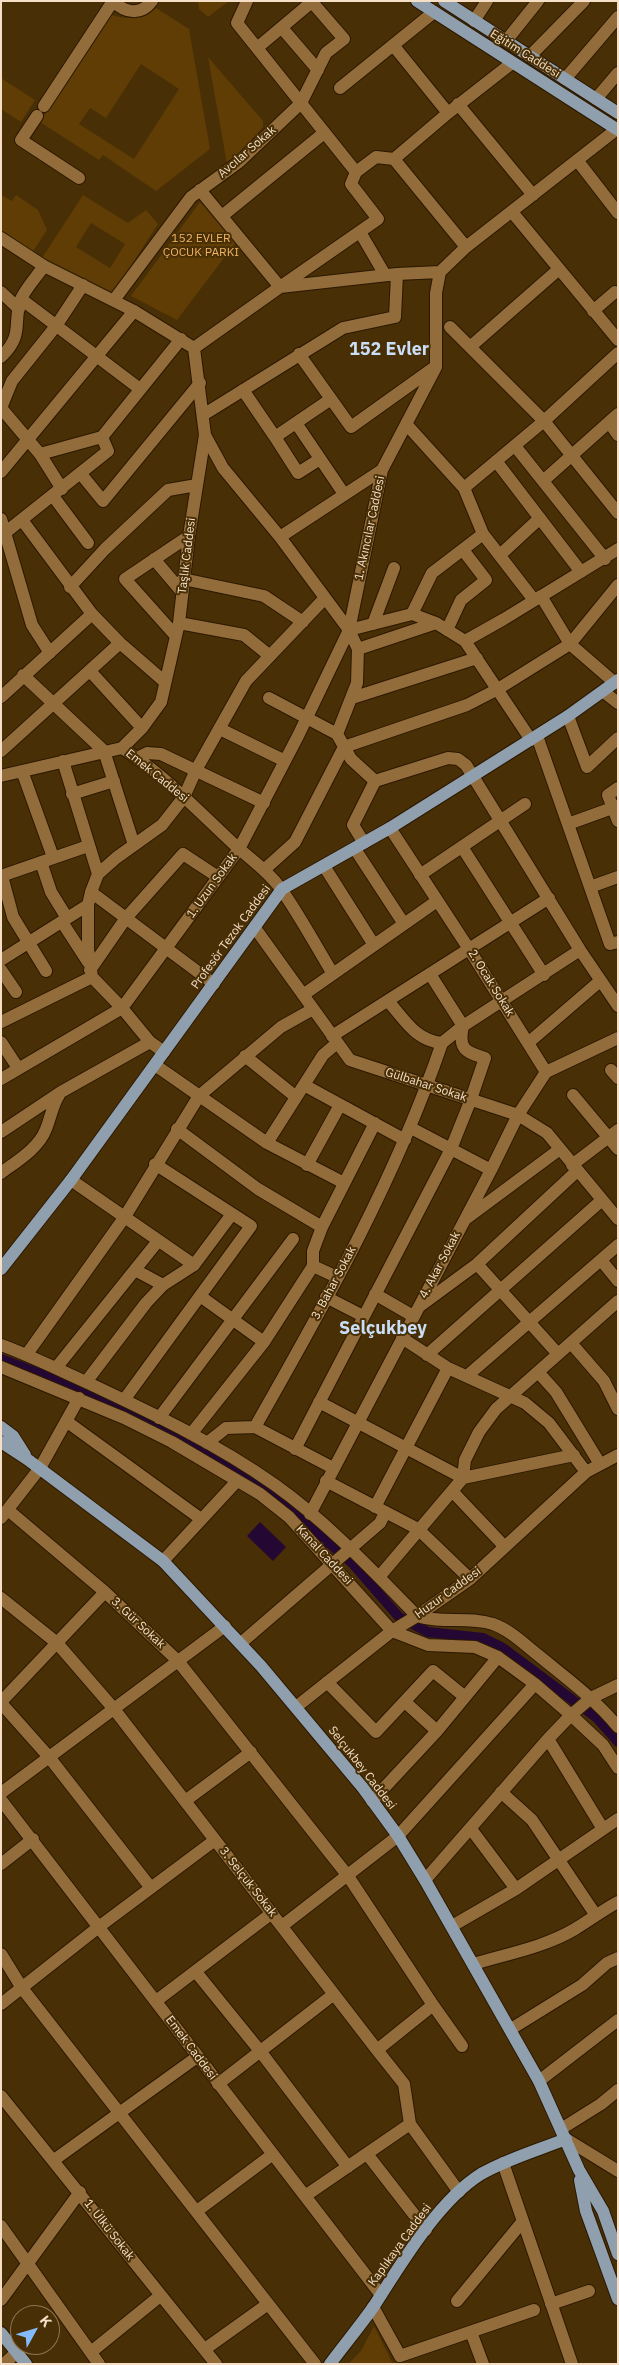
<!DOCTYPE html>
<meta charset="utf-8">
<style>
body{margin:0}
#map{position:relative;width:619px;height:2365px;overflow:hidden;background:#492f06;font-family:"IBM Plex Sans",sans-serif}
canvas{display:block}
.frame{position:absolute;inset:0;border:2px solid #f5e0c7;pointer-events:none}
.north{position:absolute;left:10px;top:2305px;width:50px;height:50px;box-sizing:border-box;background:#492f06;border:1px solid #8e7653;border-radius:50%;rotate:51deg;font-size:14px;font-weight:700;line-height:20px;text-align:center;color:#f5e0c7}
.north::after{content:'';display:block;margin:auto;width:18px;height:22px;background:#84bcfb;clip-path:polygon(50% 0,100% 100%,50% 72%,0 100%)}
</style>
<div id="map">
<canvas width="619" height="2365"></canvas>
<div class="frame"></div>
<div class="north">K</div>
</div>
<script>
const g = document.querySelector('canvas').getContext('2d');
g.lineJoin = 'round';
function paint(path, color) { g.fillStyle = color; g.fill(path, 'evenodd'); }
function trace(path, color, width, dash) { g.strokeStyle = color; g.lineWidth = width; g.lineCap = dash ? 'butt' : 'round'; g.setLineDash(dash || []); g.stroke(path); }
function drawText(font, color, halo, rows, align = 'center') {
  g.font = font + ' "IBM Plex Sans",sans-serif'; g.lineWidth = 4; g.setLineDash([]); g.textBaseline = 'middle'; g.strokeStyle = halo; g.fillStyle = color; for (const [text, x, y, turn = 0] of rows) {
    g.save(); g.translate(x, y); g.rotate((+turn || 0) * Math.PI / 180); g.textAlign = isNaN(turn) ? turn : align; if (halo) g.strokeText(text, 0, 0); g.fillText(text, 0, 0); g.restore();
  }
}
const green = new Path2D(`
 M198 1H229L208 17 199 9Z
 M156 8 189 29 210 149 156 191 103 155 99 160 40 122 111 15C132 20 138 19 156 8ZM141 64 179 89 134 159 79 124 90 108 106 118Z
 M208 57 263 121V127L234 159 227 164Z
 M1 78 35 100 21 122 1 109Z
 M1 195 12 201 16 195 38 210 47 230 32 253 1 234Z
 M83 195 128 223 146 210 158 224 112 295 42 258ZM91 223 125 244 110 268 76 247Z
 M200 202 236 242 177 320 131 296Z
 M374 2326 393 2364H348L361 2351Z`);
const water = new Path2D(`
 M260 1522 286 1547 273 1561 247 1536Z`);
const canal = new Path2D(`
 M1 1359 93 1394 176 1435 266 1488 353 1564 399 1617 428 1632 483 1638 503 1648 597 1718 618 1742`);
const minor = new Path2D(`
 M113 1C125 13 141 16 152 1
 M474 21 487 1
 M282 28 318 70
 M506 41 538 1
 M393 45 448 113
 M257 48 313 1
 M530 56 584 1
 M565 79 618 17
 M340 88 434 12
 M596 99 618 73
 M458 104 533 195
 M44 106 113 1
 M37 116 21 140 79 178
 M394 159 466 247
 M577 160 618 213
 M356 172 376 157 394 159 448 113 512 63
 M200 190 280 287 378 219 351 184 356 172 237 23 247 1
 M512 212 618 340
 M222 216 324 133
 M360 232 385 275
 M1 238 44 266 134 311 194 348
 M1 292 19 309
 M21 299 140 389
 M114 300 191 197 239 162 301 103 326 53 344 39 312 2
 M593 311 615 292
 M450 327 544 421 618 513
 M470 347 559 269
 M194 348 280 287 397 274 440 272
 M299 354 351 427 435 367
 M1 357C25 334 12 323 21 299 26 288 37 276 44 266
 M243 390 275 437 331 399
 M1 408 12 381 56 326 83 285
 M1 408 40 454 62 489
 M203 415 343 328 395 317 397 274
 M609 422 618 435
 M296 423 344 494
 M407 425 464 488 483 534 534 600
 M205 435 223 468 280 537 349 630 358 649 357 683 337 734 351 759 375 781 353 825 364 843
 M275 437 298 473 320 459
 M515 446 605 559
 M40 454 102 437 181 339
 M496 461 581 572
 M1 472 134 311
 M81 474 103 501 200 383
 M543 481 618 414
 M464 488 544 421 618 353
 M53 496 88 543
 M1 519 32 625 50 653
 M22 520 92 614 120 643 165 682
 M6 532 108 451 102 437
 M280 537 382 470
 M500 555 540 518
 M154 559 182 592
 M183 579 264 596 303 622
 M70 587 105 549 168 490 197 485
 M541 596 570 644 615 683
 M412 614 432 573 483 534
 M179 623 244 635 270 656
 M373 624 394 568
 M349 630 412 614 436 623 465 641 531 740
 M447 630 461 600 486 580 463 550
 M175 635 125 579 189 536
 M465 641 504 619 618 549
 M358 649 436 623
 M90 671 142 728
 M23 675 104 751 134 845
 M604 692 618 703
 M1 697 92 614
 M269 698 337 734
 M352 698 477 658
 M568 716 587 767 618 738
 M220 729 285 761
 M537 736 610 944 618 942
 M344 747 467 705 498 689 570 644 618 585
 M122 748 142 728 161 702 179 623 189 536 205 435 194 348
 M1 751 120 643
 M137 758 147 753 161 754 264 803
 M63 761 98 874
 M22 771 53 857
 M1 776 122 748C165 775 200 813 237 847 253 861 269 872 281 889 300 916 316 946 333 974
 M375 781 448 758 458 759 466 765 580 950 618 1006
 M618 788 608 795 618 821
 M72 794 114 781
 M568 824 618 806
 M390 828 469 949 546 1072 618 1038
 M462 847 544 975
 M355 849 404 924
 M41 862 51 892 67 918
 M324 866 374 945
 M265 869 295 842 344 747
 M420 875 525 804
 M1 876 88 846
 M2 876 13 917 46 971
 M590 887 618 877
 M91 892 214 984
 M62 922 88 962
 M255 928 350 1060 518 1115 547 1133 618 1219
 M1 960 88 905
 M1 970 16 992
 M90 970 126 918 183 854 218 877
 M303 995 437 901
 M388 1001C405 1020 415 1040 442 1043L463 1026 580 950
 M1 1022 92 977
 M332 1036 549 898
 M1 1042 18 1068
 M528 1043 600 981
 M164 1052 150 1042 122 1008 92 977 88 949V905L91 892 98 874 116 858 162 825 184 797 196 770 246 681 325 598
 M245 1056 296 1097
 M155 1065 267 1143 344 1183
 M611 1070 618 1078
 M1 1079 122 1008 239 849 298 736 349 630 382 470 436 367V293L440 272 466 247 617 129
 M304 1085 405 1140
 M573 1095 618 1149
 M411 1128 491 1170
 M177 1129 258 1189 322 1227
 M1 1132 61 1092 150 1042
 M267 1143 323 1055 337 1043
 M307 1165 340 1105
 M572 1165 618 1130
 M1 1173C17 1161 39 1148 46 1129 51 1117 52 1106 59 1095
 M71 1180 194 1265
 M467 1218 560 1149
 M601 1260 618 1281
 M477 1264 558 1354
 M313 1266V1251L322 1227 375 1123
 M135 1270 163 1285 194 1265 232 1214
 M375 1294 413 1316
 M200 1296 264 1342
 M326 1297 363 1316
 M420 1306 477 1264 577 1171
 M402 1338 448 1368 525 1403 549 1423 586 1472
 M571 1343 604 1381 618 1409
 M1 1345C31 1356 59 1370 88 1383 152 1413 217 1444 275 1485 327 1522 373 1571 417 1616 442 1624 468 1616 493 1624 510 1630 524 1644 538 1655 566 1678 595 1699 618 1727
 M27 1354 124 1218 199 1096 281 1027 313 1009
 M427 1355 602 1200
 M1 1367 124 1418 172 1442 260 1494 289 1517 392 1631 428 1645 475 1647 498 1657 535 1684 571 1715 603 1745 618 1768
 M56 1368 158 1241
 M538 1372 556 1392 600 1464
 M467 1376 618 1245
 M86 1382 146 1303 163 1285
 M124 1400 251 1226 155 1164
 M319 1402 463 1478 465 1460 479 1432 496 1409 618 1301
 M159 1418 293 1239
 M66 1421 201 1519
 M255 1427 333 1468
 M191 1434 264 1342 313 1266 337 1277
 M207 1443 226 1428 255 1427C325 1304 396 1178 442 1043
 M295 1449 451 1149 471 1099 485 1058C465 1052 458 1049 463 1026L430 974
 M326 1481 418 1529 470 1579
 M452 1491 505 1547
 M375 1507 448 1368
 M8 1510 105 1592 178 1661 348 1876 433 2005 377 2050
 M310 1514 491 1170 518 1115 546 1072
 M1 1518 40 1468 79 1398
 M163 1561 237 1481
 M379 1577 463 1478 574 1455
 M1 1598 57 1643 114 1709 377 2050 404 2084 410 2124 459 2192
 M241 1643 380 1523 385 1513
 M327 1682 376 1732 433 1671 465 1697
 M1 1702 105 1592
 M405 1702 437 1731
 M1 1703 49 1757 151 1888
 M296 1707 392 1631 417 1616 470 1579 586 1472 618 1455
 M548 1739 603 1829
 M501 1792 532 1820 595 1914
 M1 1793 225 1626
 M1 1800 381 2295
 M185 1801 251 1752
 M372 1801 437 1731 498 1657
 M471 1829 516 1889
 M1 1864 33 1839
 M425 1880 548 1739 571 1715 591 1698 618 1685
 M282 1926 398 1836 535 1684
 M452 1926 516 1889 618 1819
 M1 1954 22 1988 315 2364
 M473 1964C507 1954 545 1947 575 1929 590 1920 603 1910 618 1902
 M196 1972 260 2051 348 2167
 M156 2001 272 1913
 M1 2004 100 1926 215 1840
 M433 2005 462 2046
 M511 2029 582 1985 607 1963 618 1958
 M539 2081 618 2020
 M218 2084 334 1994
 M1 2096 216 2364
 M561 2129 601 2104 618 2090
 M566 2139 618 2171
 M367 2154 426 2230
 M54 2160 197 2057
 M503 2163 572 2364
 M305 2196 410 2124
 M197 2211 273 2154
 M1 2226 99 2364
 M1 2300 80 2192
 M457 2301 523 2221
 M551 2304 589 2291
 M373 2307 400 2356 534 2310
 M471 2332 483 2364
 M205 2349 268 2304
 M91 2352 160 2296
 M4 2364 17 2352`);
const major = new Path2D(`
 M417 1 618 130
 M444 1 618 113
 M1 1269 71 1180 282 889 390 828 568 716 618 680
 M1 1427 13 1436 25 1455
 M1 1442 27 1459 163 1561 261 1666 363 1788 398 1836 425 1880 539 2081 579 2170 603 2211 618 2254
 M580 2180 586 2211 618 2299
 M1 2333 26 2364
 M330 2364C344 2345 360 2326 374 2306 401 2264 438 2201 481 2174 507 2159 538 2150 566 2139`);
const streetNames = [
 ["Eğitim Caddesi",525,54,32],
 ["Avcılar Sokak",247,152,-41],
 ["1. Akıncılar Caddesi",370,528,-78],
 ["Taşlık Caddesi",187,556,-83],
 ["Emek Caddesi",157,776,39],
 ["1. Uzun Sokak",212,886,-54],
 ["Profesör Tezok Caddesi",231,937,-54],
 ["2. Ocak Sokak",491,983,58],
 ["Gülbahar Sokak",426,1085,18],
 ["4. Akar Sokak",440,1265,-62],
 ["3. Bahar Sokak",334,1283,-62],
 ["Kanal Caddesi",324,1555,47],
 ["Huzur Caddesi",448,1593,-36],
 ["3. Gür Sokak",138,1623,43],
 ["Selçukbey Caddesi",362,1768,52],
 ["3. Selçuk Sokak",248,1882,52],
 ["Emek Caddesi",191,2048,53],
 ["1. Ülkü Sokak",109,2230,52],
 ["Kaplıkaya Caddesi",400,2245,-54]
];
const parkNames = [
 ["152 EVLER",201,239],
 ["ÇOCUK PARKI",201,253]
];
const districtNames = [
 ["152 Evler",389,350],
 ["Selçukbey",383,1329]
];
paint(green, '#5f3d05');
paint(water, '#250734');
trace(canal, '#250734', 10);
trace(minor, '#2b1800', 14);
trace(major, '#2b1800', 14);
trace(minor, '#926c3a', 12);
trace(major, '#909fad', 12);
drawText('12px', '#f5e0c7', '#492f06', streetNames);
drawText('12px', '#efb467', '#492f06', parkNames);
drawText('bold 18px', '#cadff7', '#492f06', districtNames);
</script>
